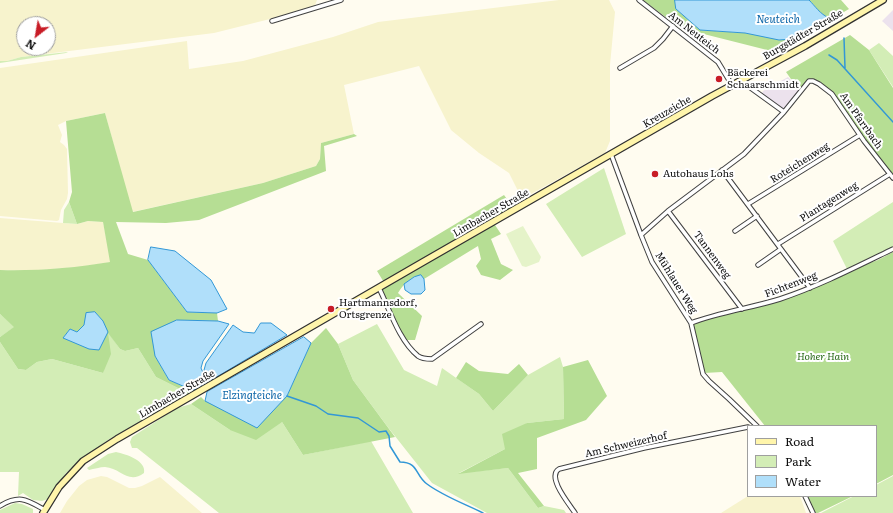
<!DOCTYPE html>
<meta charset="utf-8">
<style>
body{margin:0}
#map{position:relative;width:893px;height:513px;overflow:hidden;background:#fffcf0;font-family:Literata,serif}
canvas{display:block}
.legend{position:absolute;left:747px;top:425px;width:130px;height:72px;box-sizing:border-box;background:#fff;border:1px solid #9f9f9f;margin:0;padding:5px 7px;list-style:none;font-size:12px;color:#0e0e0e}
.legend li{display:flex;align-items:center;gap:8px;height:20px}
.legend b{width:20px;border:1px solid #9f9f9f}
.north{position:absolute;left:16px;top:16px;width:40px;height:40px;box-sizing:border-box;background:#fff;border:1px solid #9f9f9f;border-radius:50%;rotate:211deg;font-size:11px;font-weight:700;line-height:16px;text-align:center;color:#0e0e0e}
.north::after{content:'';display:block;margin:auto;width:14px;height:18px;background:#c81c26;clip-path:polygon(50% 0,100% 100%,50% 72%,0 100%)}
</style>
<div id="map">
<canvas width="893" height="513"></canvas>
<ul class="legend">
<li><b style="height:5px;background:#fff5ab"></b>Road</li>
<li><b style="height:11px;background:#d3edb6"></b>Park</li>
<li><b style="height:11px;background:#b0dffa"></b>Water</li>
</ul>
<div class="north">N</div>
</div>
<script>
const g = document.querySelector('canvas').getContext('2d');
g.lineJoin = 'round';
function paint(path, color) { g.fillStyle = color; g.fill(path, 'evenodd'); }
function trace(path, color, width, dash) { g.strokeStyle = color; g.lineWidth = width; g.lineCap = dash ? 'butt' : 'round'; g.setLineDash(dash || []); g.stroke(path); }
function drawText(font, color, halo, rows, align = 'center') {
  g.font = font + ' Literata,serif'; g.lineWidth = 4; g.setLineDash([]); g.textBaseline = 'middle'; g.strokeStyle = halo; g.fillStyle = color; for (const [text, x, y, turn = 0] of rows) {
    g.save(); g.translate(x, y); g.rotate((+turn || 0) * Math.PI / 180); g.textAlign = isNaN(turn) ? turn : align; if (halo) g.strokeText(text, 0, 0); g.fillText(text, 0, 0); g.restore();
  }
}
const industrial = new Path2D(`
 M893 10V31L882 21Z
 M788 77 801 91 784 112 761 95 763 91Z`);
const farmland = new Path2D(`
 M0 0H317L314 8 214 33 21 57 7 61H0ZM24 24H48V48H24Z
 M559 0H609L615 12 610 65V141L605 153 522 199 509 173 479 153 451 130 419 66 344 85 354 134 321 143 320 159 316 166 263 183 132 212 105 113 66 121 58 125 62 135 60 142 64 145 67 149 68 193 67 199 61 210 59 220 57 221 0 216V68L187 41 189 69 243 61 333 37 378 22Z
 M0 218 63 223 77 224 88 221 103 222 111 262 80 267 25 271 0 270Z
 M101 476 107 477 129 488H135L142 486 160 477 202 513H60L67 501 79 486 87 480Z
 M748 496H800L806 513H721Z`);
const green = new Path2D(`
 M879 43 893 56V87L869 50Z
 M68 52 66 53 0 63V61H7L21 57Z
 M604 168 626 234 582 257 546 204Z
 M69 202 77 224 63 223 64 210Z
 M893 202V248L847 269 833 241Z
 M0 314 15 327 0 337Z
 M377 324 404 370 437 386 442 368 479 394 493 411 528 375 560 357 563 367 564 419 527 423 505 449 459 473 508 468 538 508 544 506 564 510 566 513H487L432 483 387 426 353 380 338 344Z
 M108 332 120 349 125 351 138 348 156 377 188 393 192 390H196L108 440 81 460 66 473 48 499 42 501 33 500 23 493 18 496 19 472H0V342L18 369 26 370 37 362 52 359 103 373Z
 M191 404 230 430 282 422 303 455 371 441 413 513H219L137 448H132L130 442 132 437 177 408Z
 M116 452C126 454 147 461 144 473 128 485 121 468 105 467 100 467 94 469 89 470L87 468 108 454Z
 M893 476V513H821L854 496H876V485Z
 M15 503 22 504 33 509V513H0V510Z`);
const forest = new Path2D(`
 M643 0H675L676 9 700 30 745 33 792 39 828 18C820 14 815 6 809 0H841L849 9 775 52 680 28Z
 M850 35 869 50 893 88V177L832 94 819 84 809 81 798 89 786 72Z
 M105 113 133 212 263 183 316 166 320 159 321 143 354 134 357 136 324 146 326 171 199 220 166 223 116 222 128 254 148 260 187 312 217 313 218 321 177 320 155 356 169 380 192 390 188 393 156 377 138 348 125 351 120 349 108 333 111 354 103 373 52 359 37 362 26 370 18 369 0 342V337L14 327 0 314V270C37 271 74 268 110 262L103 222 88 221 77 224 69 202 72 192 66 121ZM95 312 103 321 63 338 70 329 77 332 84 325 87 313Z
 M504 195 515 210 493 222 501 234 491 239 501 264 513 270 500 280 481 275 476 266 481 259 478 246 424 279 421 276C410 278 404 283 398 293L422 316 415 340H404L379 288 385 284 377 271Z
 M893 252V475L876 484V426H765L722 372 704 373 691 323 779 299 846 271 878 260Z
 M326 328 338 344 353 380 395 437 303 455 282 422 256 440 230 430 191 404 201 397 205 401 287 396 311 343Z
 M588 360 607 396 586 420 537 438V469L518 473 544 506 538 508 508 468 458 474 505 449 502 434 527 423 564 419 563 367Z
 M466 362 479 371 508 374 519 364 528 375 493 411 479 394 456 378Z
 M805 496H853L818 513H816Z`);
const pitch = new Path2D(`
 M523 226 541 257 539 262 526 267 522 266 506 234Z`);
const water = new Path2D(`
 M675 0H809C815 6 820 14 829 18L792 39 779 40 745 33 700 30 676 9Z
 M151 247 175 251 211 280 227 309 217 313 187 312 148 260Z
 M421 275 424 279 425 290 421 294H411L405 290 404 284 414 277Z
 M95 312 103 321 108 332 99 350 89 349 63 338 70 329 77 332 84 325 86 313Z
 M177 320 218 321 229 324 203 361 201 368 207 382 195 390H192L169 380 155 356 151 332Z
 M261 323H271L287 335 210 381 204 370 206 363 233 325 243 332 254 333Z
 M304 337 311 343 287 396 257 428 205 401 207 392Z`);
const stream = new Path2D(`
 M844 38 845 68
 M829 55 837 60 893 122
 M287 396 316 406 328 414 358 418 379 432 386 431 389 436 390 446 400 462C419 462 415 476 427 484 443 496 465 504 483 513`);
const street = new Path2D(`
 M639 0 718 62 732 85
 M272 21 341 0
 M620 68 654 48 663 39 673 26
 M743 79 748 86 784 112
 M611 154 641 235 652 262 691 323 703 374 709 381 729 399 757 426
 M722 170 810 288
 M748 204 860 135
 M668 211 742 309
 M735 231 757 216
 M641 235 668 211 744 154 784 112 809 81H813L819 84 832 94 864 141 893 178
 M778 244 890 174
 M758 265 781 249
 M379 288C389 308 399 341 418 356 422 359 427 359 432 359L481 324
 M691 323C720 312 751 308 780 299 819 286 856 267 893 249
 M805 496 813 513
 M0 506C20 494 27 500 45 510
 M575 513C570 505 546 477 559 469L644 448 748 427`);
const secondary = new Path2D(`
 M43 513 59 487 83 461 117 439 423 262 712 96 805 46 883 0`);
const markers = [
 [719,79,4,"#c81c26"],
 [655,174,4,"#c81c26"],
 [331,309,4,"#c81c26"]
];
const streetNames = [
 ["Am Neuteich",694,33,38],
 ["Burgstädter Straße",803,35,-30],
 ["Kreuzeiche",667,112,-30],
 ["Am Pfarrbach",861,121,55],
 ["Roteichenweg",800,163,-32],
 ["Plantagenweg",829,202,-32],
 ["Limbacher Straße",491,213,-30],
 ["Tannenweg",712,255,54],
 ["Mühlauer Weg",676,283,58],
 ["Fichtenweg",791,285,-21],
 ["Limbacher Straße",177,394,-30],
 ["Am Schweizerhof",626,445,-13]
];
const poiNames = [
 ["Bäckerei",727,73],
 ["Schaarschmidt",727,85],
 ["Autohaus Lohs",663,174],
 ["Hartmannsdorf,",339,303],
 ["Ortsgrenze",339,315]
];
const parkNames = [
 ["Hoher Hain",823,357]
];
const waterNames = [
 ["Neuteich",778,20],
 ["Elzingteiche",252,396]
];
paint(industrial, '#ece2ed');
paint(farmland, '#f7f3cd');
paint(green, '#d3edb6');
paint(forest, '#b6de94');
paint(pitch, '#e5f3c9');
paint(water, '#b0dffa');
trace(water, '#3297d6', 1);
trace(stream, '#3297d6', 1.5);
trace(street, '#414141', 5.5);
trace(secondary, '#303030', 8);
trace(street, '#fff', 3.5);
trace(secondary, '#fff5ab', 5.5);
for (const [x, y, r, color] of markers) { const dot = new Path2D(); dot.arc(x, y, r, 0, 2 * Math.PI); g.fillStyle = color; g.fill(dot); trace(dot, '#fff', 1.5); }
drawText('10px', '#0e0e0e', '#fff', streetNames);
drawText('10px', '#0e0e0e', '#fff', poiNames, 'left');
drawText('italic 10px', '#2b6b1a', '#fff', parkNames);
drawText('italic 11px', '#0e67a9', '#fff', waterNames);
</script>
